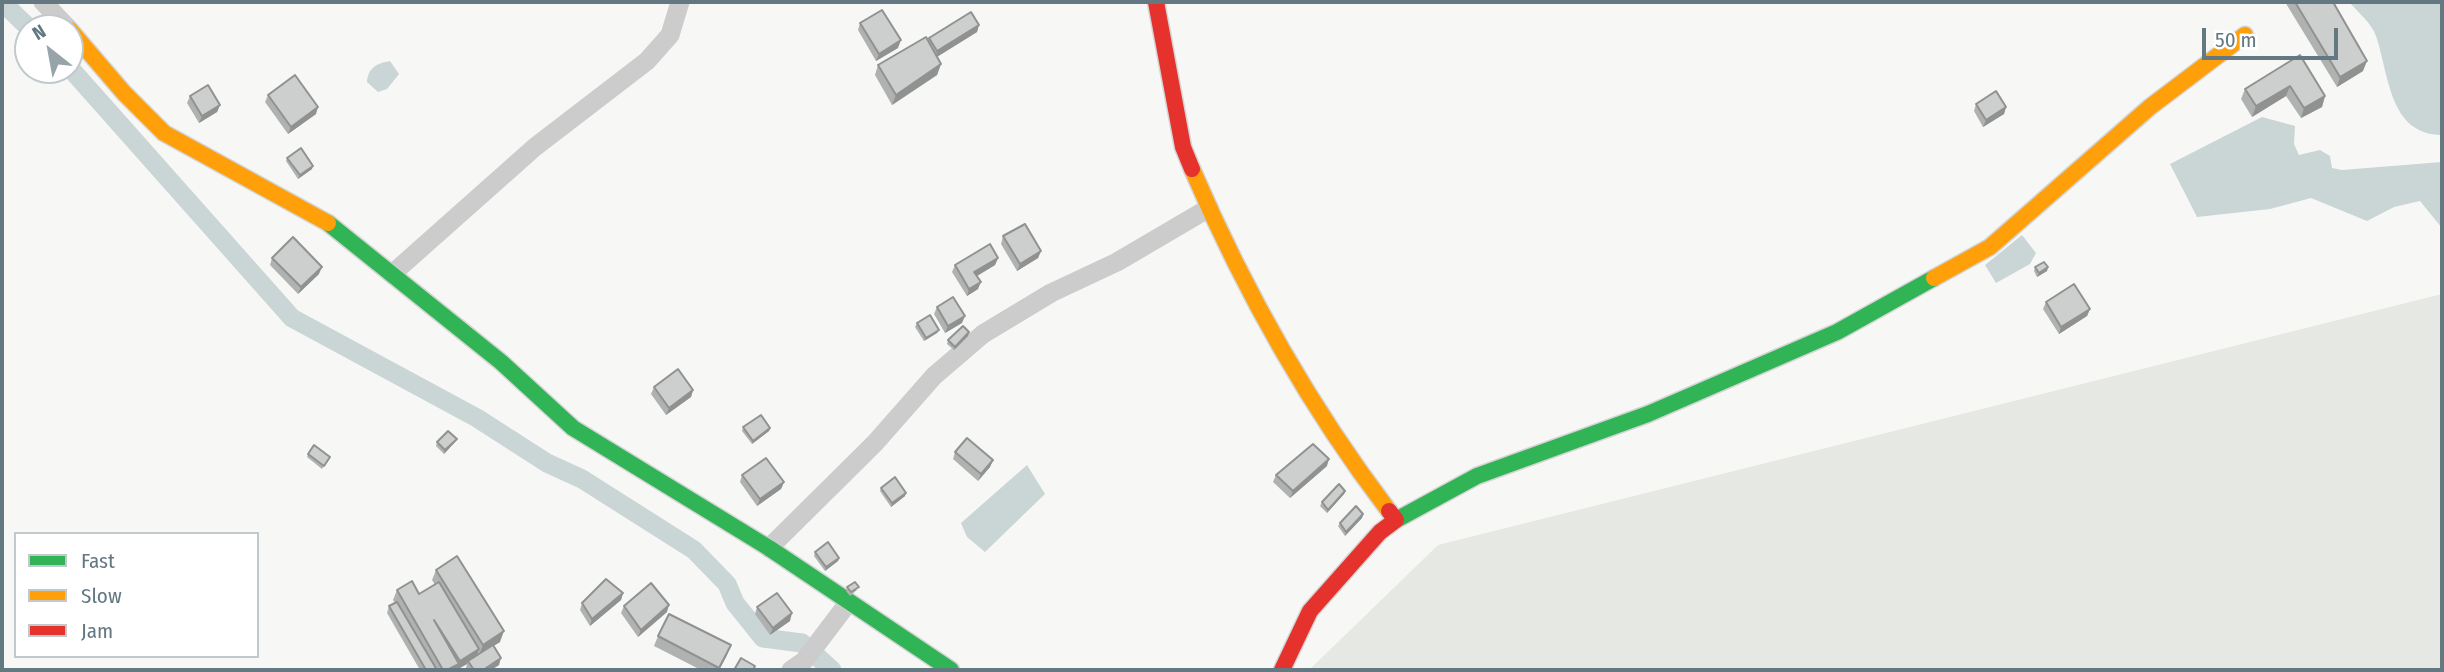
<!DOCTYPE html>
<style>
body{margin:0}
#map{position:relative;width:2444px;height:672px;overflow:hidden;background:#f7f7f6;font-family:"Fira Sans Condensed",sans-serif}
canvas{display:block}
.frame{position:absolute;inset:0;border:4px solid #637880;pointer-events:none}
.legend{position:absolute;left:14px;top:532px;width:245px;height:126px;box-sizing:border-box;background:#fff;border:2px solid #c1c9cc;margin:0;padding:9px 12px;list-style:none;font-size:21px;color:#637880}
.legend li{display:flex;align-items:center;gap:14px;height:35px}
.legend b{width:35px;border:2px solid #c1c9cc}
.north{position:absolute;left:14px;top:14px;width:70px;height:70px;box-sizing:border-box;background:#fff;border:2px solid #c1c9cc;border-radius:50%;rotate:329deg;font-size:19px;font-weight:700;line-height:28px;text-align:center;color:#637880}
.north::after{content:'';display:block;margin:auto;width:24px;height:32px;background:#97a4a9;clip-path:polygon(50% 0,100% 100%,50% 72%,0 100%)}
.scale{position:absolute;left:2202px;top:28px;width:136px;height:32px;box-sizing:border-box;border:4px solid #637880;border-top:0;padding-left:9px;font-size:21px;line-height:24px;white-space:nowrap;color:#637880;-webkit-text-stroke:5px #fff;paint-order:stroke}
</style>
<div id="map">
<canvas width="2444" height="672"></canvas>
<div class="frame"></div>
<ul class="legend">
<li><b style="height:9px;background:#30b455"></b>Fast</li>
<li><b style="height:9px;background:#ff9f0a"></b>Slow</li>
<li><b style="height:9px;background:#e5322d"></b>Jam</li>
</ul>
<div class="north">N</div>
<div class="scale">50 m</div>
</div>
<script>
const g = document.querySelector('canvas').getContext('2d');
g.lineJoin = 'round';
function paint(path, color) { g.fillStyle = color; g.fill(path, 'evenodd'); }
function trace(path, color, width, dash) { g.strokeStyle = color; g.lineWidth = width; g.lineCap = dash ? 'butt' : 'round'; g.setLineDash(dash || []); g.stroke(path); }
const green = new Path2D(`
 M2442 294V670H1309L1438 545Z`);
const water = new Path2D(`
 M2349 2H2442V135C2389 135 2389 74 2376 36 2372 24 2358 12 2349 2Z
 M390 61 399 74 387 89 378 92 367 82C368 68 377 63 390 61Z
 M2262 117 2295 126 2294 144 2299 155 2320 150 2330 156 2332 168 2342 170 2442 162V228L2420 201 2394 207 2367 221 2311 198 2270 209 2197 217 2170 164Z
 M2022 235 2036 253 2030 264 1996 283 1985 265Z
 M1027 465 1045 494 985 552 967 537 961 523Z`);
const canal = new Path2D(`
 M2 2 29 28
 M70 68 292 318 477 418 547 463 582 479 694 550 727 584 735 603 763 638 802 643 832 670`);
const street = new Path2D(`
 M43 2 68 28
 M392 274 535 147 647 61 670 35 680 2
 M769 548 875 443 934 376 983 334 1051 293 1117 262 1209 208
 M791 670 804 661 848 603`);
const fast = new Path2D(`
 M328 223 501 362 573 428 769 548 951 670
 M1396 520 1477 476 1648 414 1837 332 1934 278`);
const slow = new Path2D(`
 M70 30 124 93 164 133 328 223
 M1192 169C1244 290 1309 406 1389 511
 M1934 278 1990 247 2150 107 2245 35`);
const jam = new Path2D(`
 M1156 2 1183 147 1192 169
 M1282 670 1310 611 1380 532 1396 520 1389 511`);
const wall = new Path2D(`
 M2285 2H2333L2363 71 2337 87Z
 M860 23 898 48 876 61 858 30Z
 M979 25 977 32 937 57 941 64 937 75 892 105 875 75 878 65 928 41 929 38Z
 M2300 55 2325 96 2322 107 2301 118 2286 96 2252 117 2241 99 2245 89Z
 M268 95 316 114 288 134 265 102Z
 M190 96 220 105 217 112 199 123 187 103Z
 M1976 104 2006 107 2004 114 1983 127 1974 111Z
 M287 158 312 169 298 179 286 161Z
 M1003 236 1041 251 1038 258 1017 271 1001 244Z
 M272 258 319 274 298 294 270 265Z
 M998 258 995 265 977 276 978 289 967 296 952 272 955 265Z
 M2035 267H2048L2047 271 2037 277 2034 271Z
 M2046 302 2090 309 2087 316 2059 334 2043 309Z
 M937 307 962 323 945 333 934 314Z
 M917 323 939 330 937 333 924 341 915 327Z
 M969 332 968 336 954 350 947 344 948 340Z
 M654 387 693 390 691 397 666 415 651 394Z
 M743 427 770 428 769 431 752 444 742 431Z
 M437 442H455L444 454 436 446Z
 M955 452 993 460 990 467 978 481 953 459Z
 M308 454 330 457 322 469 307 457Z
 M1327 466 1290 498 1273 482 1276 475Z
 M742 475 784 482 781 489 757 506 740 482Z
 M881 488 905 496 891 507 880 491Z
 M1345 491 1344 494 1327 513 1320 506 1322 502Z
 M1363 514 1362 518 1345 536 1338 526 1340 523Z
 M815 552 839 558 838 561 825 571 814 556Z
 M436 570 500 642 493 646 499 665 491 670H467L466 668 467 664 457 670H420L387 613 389 606 395 603 393 600 397 590 419 594 435 585 432 580Z
 M847 587 857 590 850 596 846 591Z
 M623 593 621 600 590 626 580 610 582 603Z
 M624 606 667 612 638 637 621 613Z
 M757 607 790 621 770 635 755 614Z
 M658 636 727 655 719 670H701L654 646Z`);
const shadedWall = new Path2D(`
 M979 25 977 32 935 58 937 51Z
 M901 40 898 48 876 61 879 54Z
 M2367 61 2363 71 2337 87 2340 77Z
 M941 64 937 75 892 105 896 95Z
 M2290 86 2286 96 2252 117 2256 106Z
 M2325 96 2322 107 2301 118 2304 108Z
 M220 105 217 112 199 123 202 116Z
 M318 107 316 114 288 134 291 127Z
 M2006 107 2004 114 1983 127 1986 120Z
 M313 166 312 169 298 179 300 175Z
 M1041 251 1038 258 1017 271 1020 264Z
 M998 258 995 265 972 279 974 272Z
 M322 267 319 274 298 294 301 287Z
 M2048 267 2047 271 2037 277 2039 273Z
 M981 282 978 289 967 296 969 289Z
 M2090 309 2087 316 2059 334 2061 327Z
 M965 316 962 323 945 333 948 326Z
 M939 330 937 333 924 341 926 338Z
 M969 332 968 336 954 350 955 347Z
 M693 390 691 397 666 415 669 408Z
 M770 428 769 431 752 444 753 441Z
 M457 439 455 442 444 454 445 450Z
 M1329 459 1327 466 1290 498 1293 491Z
 M993 460 990 467 978 481 981 474Z
 M784 482 781 489 757 506 760 499Z
 M1345 491 1344 494 1327 513 1328 510Z
 M906 493 905 496 891 507 892 503Z
 M1363 514 1362 518 1345 536 1346 532Z
 M839 558 838 561 825 571 826 567Z
 M623 593 621 600 590 626 592 619Z
 M669 605 667 612 638 637 641 630Z
 M792 613 790 621 770 635 773 628Z
 M504 631 500 642 479 655 483 645Z
 M731 645 727 655 719 670H718Z
 M479 649 476 659 468 661 467 664 456 670 460 661Z
 M501 658 499 665 491 670H483Z
 M459 664 456 670H447Z`);
const building = new Path2D(`
 M2295 2H2333L2367 61 2340 77Z
 M882 10 901 40 879 54 860 23Z
 M971 12 979 25 937 51 929 38Z
 M926 37 941 64 896 95 878 65Z
 M2300 55 2325 96 2304 108 2290 86 2256 106 2245 89Z
 M295 75 318 107 291 127 268 95Z
 M208 85 220 105 202 116 190 96Z
 M1996 91 2006 107 1986 120 1976 104Z
 M301 148 313 166 300 175 287 158Z
 M1025 224 1041 251 1020 264 1003 236Z
 M293 237 322 267 301 287 272 258Z
 M990 244 998 258 974 272 981 282 969 289 955 265Z
 M2044 262 2048 267 2039 273 2035 267Z
 M2074 284 2090 309 2061 327 2046 302Z
 M953 297 965 316 948 326 937 307Z
 M930 315 939 330 926 338 917 323Z
 M963 326 969 332 955 347 948 340Z
 M678 369 693 390 669 408 654 387Z
 M761 415 770 428 753 441 743 427Z
 M448 431 457 439 445 450 437 442Z
 M967 438 993 460 981 474 955 452Z
 M1313 444 1329 459 1293 491 1276 475Z
 M314 445 330 457 324 466 308 454Z
 M766 458 784 482 760 499 742 475Z
 M895 477 906 493 892 503 881 488Z
 M1339 484 1345 491 1328 510 1322 502Z
 M1356 506 1363 514 1346 532 1340 523Z
 M828 542 839 558 826 567 815 552Z
 M457 556 504 631 483 645 436 570Z
 M606 579 623 593 592 619 582 603Z
 M412 581 419 594 439 582 479 649 460 661 434 620 459 664 447 670H443L397 590Z
 M855 582 859 587 851 592 847 587Z
 M651 583 669 605 641 630 624 606Z
 M777 593 792 613 773 628 757 607Z
 M397 602 437 670H426L389 606Z
 M669 614 731 645 719 668 658 636Z
 M493 645 501 658 483 670H474L468 661Z
 M741 658 755 666 753 670H734Z`);
paint(green, '#e6e9e3');
paint(water, '#cad5d6');
trace(canal, '#cad5d6', 19);
trace(fast, '#d3d4d4', 19);
trace(slow, '#d3d4d4', 19);
trace(jam, '#d3d4d4', 19);
trace(street, '#cccccd', 19);
trace(fast, '#30b455', 16);
trace(slow, '#ff9f0a', 16);
trace(jam, '#e5322d', 16);
paint(wall, '#b0b2b2');
paint(shadedWall, '#909191');
paint(building, '#cdcfcf');
trace(building, '#909191', 2);
</script>
